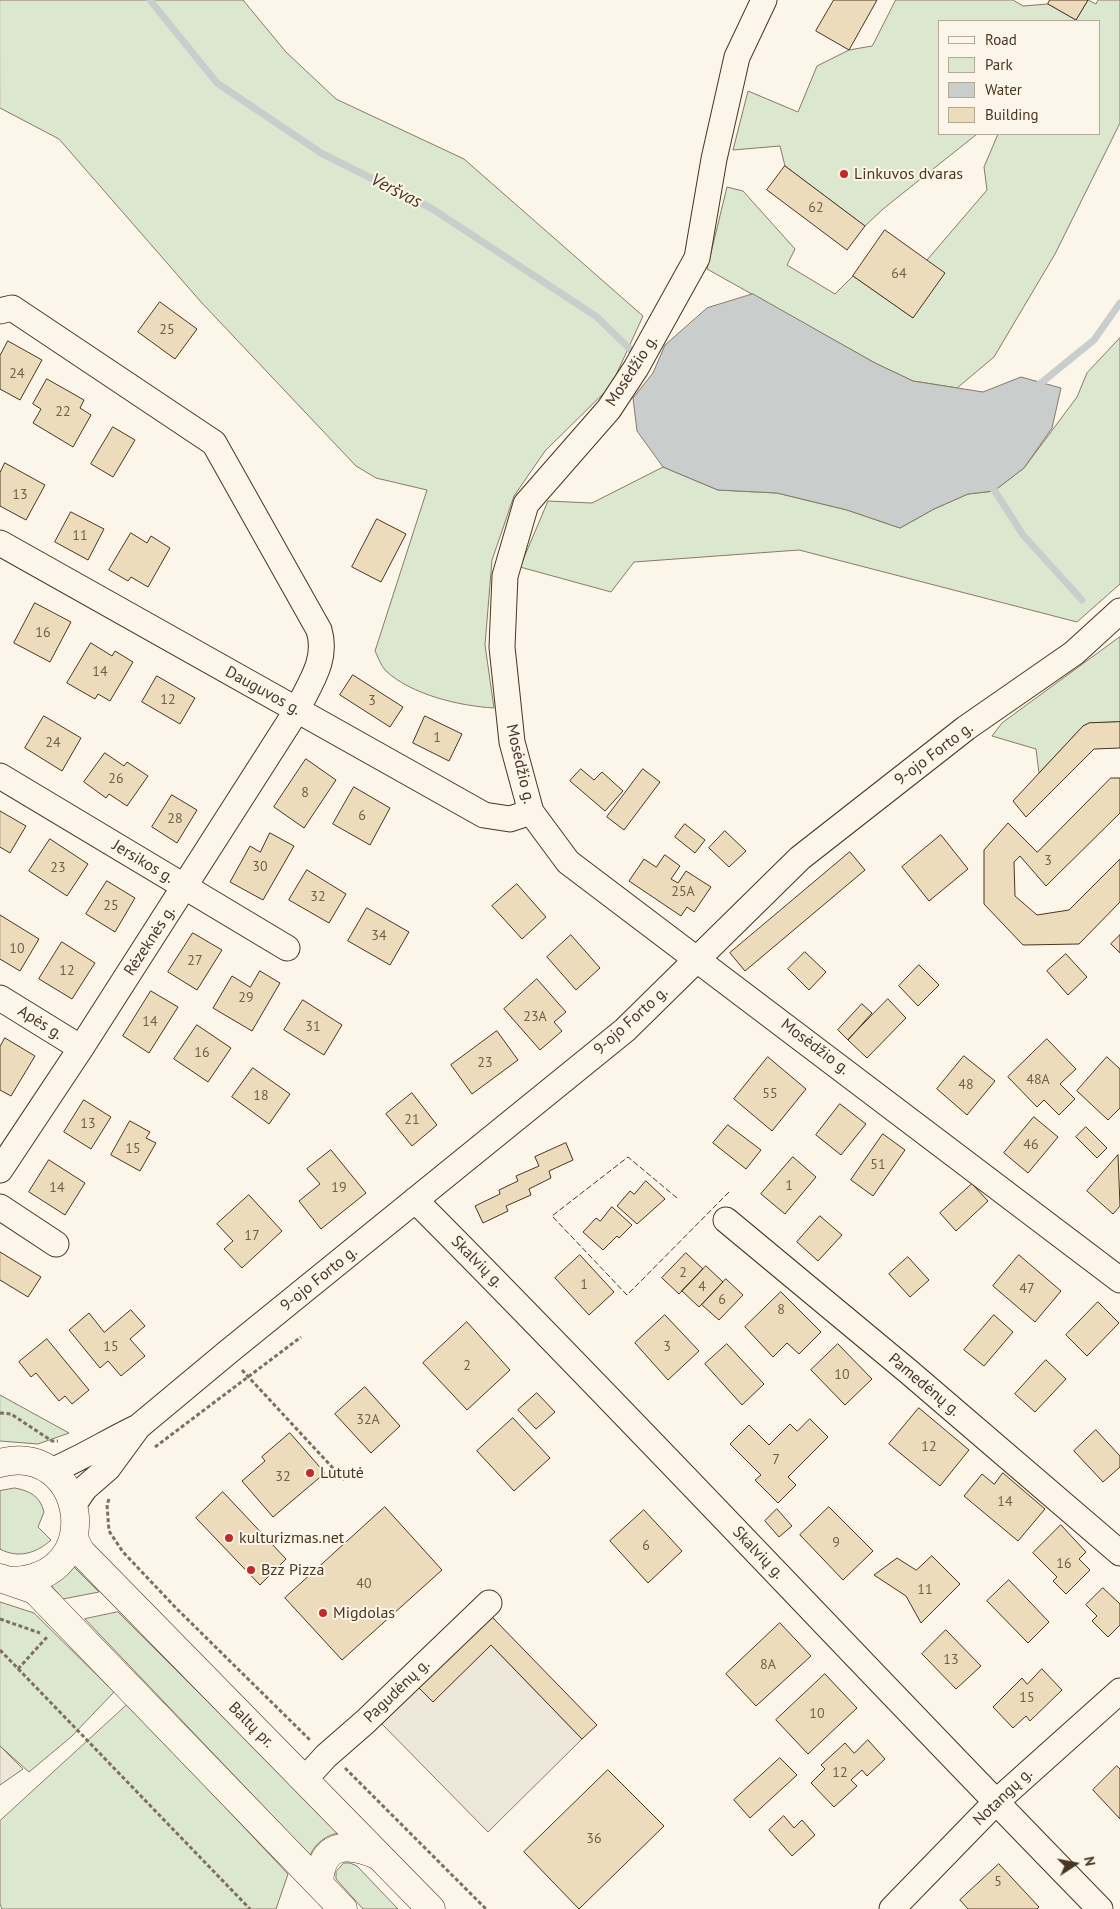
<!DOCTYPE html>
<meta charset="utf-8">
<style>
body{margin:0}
#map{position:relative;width:1120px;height:1909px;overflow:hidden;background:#fbf6e9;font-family:"PT Sans",sans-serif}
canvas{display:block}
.legend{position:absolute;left:938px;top:20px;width:162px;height:115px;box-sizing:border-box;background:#fbf6e9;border:1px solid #b4a999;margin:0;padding:6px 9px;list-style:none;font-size:15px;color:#4a3520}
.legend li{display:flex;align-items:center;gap:10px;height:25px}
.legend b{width:25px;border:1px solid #b4a999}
.north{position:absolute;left:1050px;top:1839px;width:50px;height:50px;-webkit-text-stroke:4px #fbf6e9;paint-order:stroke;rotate:79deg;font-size:14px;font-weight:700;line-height:20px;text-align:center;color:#4a3520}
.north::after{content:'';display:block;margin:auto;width:18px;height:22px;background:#4a3520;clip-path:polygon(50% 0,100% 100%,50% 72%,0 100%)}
</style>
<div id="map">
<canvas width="1120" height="1909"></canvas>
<ul class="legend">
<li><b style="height:6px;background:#fbf6e9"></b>Road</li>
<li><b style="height:14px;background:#dce7d0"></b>Park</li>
<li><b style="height:14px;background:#c9cecd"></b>Water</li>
<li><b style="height:14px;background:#ecdcbc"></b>Building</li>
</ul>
<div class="north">N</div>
</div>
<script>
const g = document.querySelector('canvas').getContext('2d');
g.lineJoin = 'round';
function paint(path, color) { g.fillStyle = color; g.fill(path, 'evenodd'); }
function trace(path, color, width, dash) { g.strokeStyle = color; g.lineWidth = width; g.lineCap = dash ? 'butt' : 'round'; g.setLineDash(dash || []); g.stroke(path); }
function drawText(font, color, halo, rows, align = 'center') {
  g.font = font + ' "PT Sans",sans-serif'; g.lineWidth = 4; g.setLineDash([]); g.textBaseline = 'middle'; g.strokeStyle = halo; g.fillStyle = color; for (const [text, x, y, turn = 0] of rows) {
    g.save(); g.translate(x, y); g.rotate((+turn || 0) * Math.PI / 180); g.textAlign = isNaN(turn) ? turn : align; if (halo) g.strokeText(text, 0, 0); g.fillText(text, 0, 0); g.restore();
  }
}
const green = new Path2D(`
 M0 0H243L286 52 336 99 464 159 643 316 611 386 545 451 514 496 492 560 485 645 494 708C460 706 412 695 386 671 381 666 378 657 375 651L427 490 376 478 356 466 201 302 59 139 0 108Z
 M896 0H1013L1023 6 1048 4 1076 20 1088 0 1096 4 1098 0H1120V123L1055 254 994 357 957 388 913 381 875 363 707 269 727 187 743 191 795 249 787 265 835 294 853 276 913 318 927 260 987 190 984 167 998 134H1099V21H939V134H977L883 209 865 226 785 166 780 146 733 150 748 91 798 112 817 66 849 50 872 46Z
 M1120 338V584L1077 622 799 550 634 562 611 592 520 567 548 501 592 503 663 467 718 490 777 493 847 510 900 528 934 509 968 494 994 491 1024 468 1077 397 1087 373Z
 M1120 637V722L1089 723 1083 726 1039 773 1036 749 992 736 1002 723Z
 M0 1395 69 1433 38 1444 0 1441Z
 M15 1488C30 1491 40 1496 44 1512L38 1527 51 1540C37 1553 18 1559 0 1549V1491Z
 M72 1565 99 1592 63 1599 48 1582Z
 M0 1602 34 1613 114 1692 71 1737 29 1772 0 1746Z
 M118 1612 339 1833C326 1835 316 1843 310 1855L85 1619Z
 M128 1704 288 1874 276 1909H2L0 1904V1821Z
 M344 1863H350L357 1866 398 1909H363L336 1879V1872Z`);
const parking = new Path2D(`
 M491 1645 582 1739 488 1832 381 1723 419 1688 433 1701Z
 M0 1746 23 1769 0 1785Z`);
const water = new Path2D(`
 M753 294 875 363 913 381 983 392 1021 377 1061 388 1052 428 1024 468 994 491 968 494 934 509 900 528 847 510 777 493 718 490 663 467 637 431 633 398 653 373 665 345 707 308Z`);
const stream = new Path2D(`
 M150 0 217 83 321 153 431 208 597 317 637 356
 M1036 387 1094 340 1120 303
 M991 485 1023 535 1082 600`);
const building = new Path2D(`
 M834 0H877L849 50 816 31Z
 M1050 0H1088L1076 20 1048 4Z
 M785 166 865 226 847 250 767 190Z
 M885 230 945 273 913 318 853 276Z
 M160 302 197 329 175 359 138 332Z
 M8 341 42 360 20 400 0 389V356Z
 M47 379 84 400 80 408 91 415 73 447 33 423 41 409 33 404Z
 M113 427 135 440 113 477 91 464Z
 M5 463 45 485 26 520 0 506V473Z
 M71 512 104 529 88 560 55 542Z
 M377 519 406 534 381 582 352 567Z
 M131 533 147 543 151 536 170 548 148 587 131 577 128 581 109 570Z
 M35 603 71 622 50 662 14 643Z
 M91 643 112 656 115 651 133 662 110 701 98 694 95 699 67 683Z
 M353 675 403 707 390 727 340 695Z
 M157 676 195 698 180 724 142 702Z
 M44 716 81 738 62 771 25 748Z
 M425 716 462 734 449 761 413 743Z
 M1120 722V748L1094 749 1026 817 1013 801 1083 726 1089 723Z
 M105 753 124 766 127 762 148 776 127 806 109 794 106 798 84 782Z
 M306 759 336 780 304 828 274 807Z
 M581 769 594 780 602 772 623 791 605 811 570 781Z
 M643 769 660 782 624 830 607 817Z
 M1111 778H1120V813L1046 886 1020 856 1014 862 1015 896 1037 915 1069 910 1120 859V902L1079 944 1023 945 984 904V850L1008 823 1037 852Z
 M354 787 390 808 370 845 333 824Z
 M172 795 197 810 177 843 152 827Z
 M0 811 26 826 10 853 0 847Z
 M685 824 705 840 695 853 675 837Z
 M725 831 746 851 729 867 709 848Z
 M270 833 294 846 263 900 230 882 250 846 260 852Z
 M941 835 968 869 929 901 902 867Z
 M50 839 88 864 67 896 29 871Z
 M850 852 865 870 745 971 730 953Z
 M665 855 680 866 671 879 678 883 686 871 711 887 694 912 687 907 681 916 629 881 644 859 656 867Z
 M307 870 346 894 329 923 289 900Z
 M107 881 135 898 115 932 86 914Z
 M517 884 546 917 522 939 492 906Z
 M367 908 409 932 390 965 348 941Z
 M0 915 39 939 20 971 0 959Z
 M193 933 222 950 197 990 168 972Z
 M571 935 600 968 576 990 547 957Z
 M1120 935V953L1111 944Z
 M62 942 95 963 72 999 39 979Z
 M805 952 826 972 809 990 788 969Z
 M1066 954 1087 977 1068 995 1047 971Z
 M919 965 939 985 918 1006 899 986Z
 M260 971 280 983 252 1031 213 1008 232 976 250 987Z
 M537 979 566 1012 554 1022 562 1031 540 1050 504 1009Z
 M151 991 178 1007 149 1053 123 1036Z
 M888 999 906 1018 867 1058 848 1040Z
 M303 1000 342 1025 324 1055 284 1030Z
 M862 1004 872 1013 848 1040 838 1030Z
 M197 1025 231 1048 208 1082 174 1059Z
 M497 1031 518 1060 472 1094 451 1065Z
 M5 1038 35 1056 11 1096 0 1090V1047Z
 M1047 1039 1076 1069 1060 1084 1075 1099 1059 1115 1044 1100 1037 1107 1008 1077Z
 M964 1056 995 1081 967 1115 937 1089Z
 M768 1057 806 1089 772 1131 734 1099Z
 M1107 1057 1120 1069V1108L1108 1120 1077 1091Z
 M253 1068 290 1094 269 1124 232 1097Z
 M412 1093 437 1125 412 1146 386 1114Z
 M84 1100 111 1117 91 1149 64 1132Z
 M840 1104 866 1124 841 1155 816 1135Z
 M1034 1117 1058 1137 1028 1173 1004 1153Z
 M130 1121 150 1132 146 1138 156 1143 140 1171 111 1155Z
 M728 1125 761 1150 746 1169 713 1143Z
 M1086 1127 1107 1148 1097 1158 1076 1137Z
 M883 1134 905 1150 873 1196 851 1180Z
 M566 1143 573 1160 549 1171 551 1178 529 1189 531 1195 506 1206 508 1211 483 1223 475 1206 500 1194 499 1190 518 1181 516 1176 539 1166 535 1157Z
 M331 1150 366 1193 321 1229 299 1201 320 1184 307 1169Z
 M1118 1155 1120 1206 1113 1214 1087 1191Z
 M793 1157 816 1177 785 1214 761 1194Z
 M49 1160 85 1183 65 1215 29 1192Z
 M646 1181 665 1199 637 1224 617 1206 630 1191 634 1194Z
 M972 1184 988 1201 956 1231 940 1213Z
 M249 1195 282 1231 242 1268 224 1249 233 1241 217 1224Z
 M612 1207 632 1225 619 1238 617 1236 603 1250 583 1232 596 1218 600 1221Z
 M820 1216 842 1235 818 1261 797 1242Z
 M0 1252 41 1277 28 1297 0 1280Z
 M686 1253 703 1269 679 1294 662 1278Z
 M580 1255 614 1292 589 1315 555 1278Z
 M1019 1255 1061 1291 1035 1322 993 1286Z
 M908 1257 929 1280 910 1297 889 1274Z
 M706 1266 723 1282 699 1307 682 1291Z
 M726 1279 743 1295 719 1320 702 1305Z
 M781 1292 821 1332 799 1354 787 1343 773 1357 745 1327Z
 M1098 1302 1119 1323 1087 1356 1066 1335Z
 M131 1310 145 1326 130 1339 145 1356 121 1376 108 1361 100 1368 69 1330 89 1313 104 1332Z
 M665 1315 699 1351 668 1380 635 1343Z
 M994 1315 1013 1332 984 1366 964 1350Z
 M467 1322 510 1370 467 1410 423 1363Z
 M47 1339 89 1390 72 1404 65 1396 59 1401 36 1373 31 1377 19 1362Z
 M727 1344 764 1384 742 1405 705 1364Z
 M838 1344 872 1379 845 1405 811 1370Z
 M1046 1360 1066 1379 1035 1412 1015 1394Z
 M365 1387 400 1426 371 1453 335 1414Z
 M537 1393 555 1412 536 1429 518 1410Z
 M919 1408 969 1450 940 1486 889 1444Z
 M513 1418 550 1458 514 1491 477 1451Z
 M810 1419 828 1437 788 1477 796 1485 778 1503 755 1480 761 1475 730 1444 749 1425 769 1445 790 1424 797 1431Z
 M1096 1430 1120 1456V1467L1103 1482 1074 1451Z
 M290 1433 325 1473 273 1517 242 1481 265 1461 262 1457Z
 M1003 1473 1045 1509 1018 1541 964 1496 982 1474 994 1484Z
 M223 1492 286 1559 260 1585 196 1518Z
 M385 1507 442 1570 342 1660 285 1598Z
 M829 1507 873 1551 843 1580 800 1535Z
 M777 1509 792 1526 779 1537 765 1521Z
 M644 1510 682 1551 648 1583 610 1541Z
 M1061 1525 1086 1552 1079 1559 1090 1570 1066 1594 1053 1581 1057 1577 1033 1553Z
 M932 1556 960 1584 921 1623 906 1596 874 1575 897 1558 916 1570Z
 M1009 1580 1049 1622 1028 1643 987 1601Z
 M1103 1588 1120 1604V1625L1108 1637 1092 1621 1097 1616 1086 1605Z
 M492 1617 597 1725 582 1739 491 1645 433 1702 419 1688Z
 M780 1623 811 1656 756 1706 726 1674Z
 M946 1630 981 1666 956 1689 922 1654Z
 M1042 1669 1062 1690 1030 1721 1026 1716 1013 1728 993 1707 1022 1678 1027 1684Z
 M825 1674 857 1708 808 1754 776 1720Z
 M868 1740 885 1759 867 1776 862 1770 851 1780 857 1786 834 1807 811 1783 825 1769 821 1765 845 1743 854 1753Z
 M780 1758 797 1775 750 1818 734 1800Z
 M1117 1766 1120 1769V1819L1093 1790Z
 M608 1770 664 1826 579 1909 524 1852Z
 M784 1816 794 1828 802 1820 815 1835 792 1856 769 1830Z
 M999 1864 1039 1907 1037 1909H968L960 1900Z`);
const path = new Path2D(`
 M242 1370 344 1480
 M0 1413 11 1414 52 1441H58
 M155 1447 301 1337
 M109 1499 107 1505 109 1531 123 1552 176 1608 311 1741
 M0 1619 40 1633
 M0 1650 250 1909
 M18 1669 47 1637
 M345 1768 486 1909`);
const minor = new Path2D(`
 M764 0 737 57 714 159 697 258 636 368 609 409 526 504 505 576 502 647 512 742 531 812 568 862 1120 1280
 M0 311 12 308 214 443 319 630C328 660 310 683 297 710L81 1048 0 1170
 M0 543 484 815 510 819 531 812
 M0 776 287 948
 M0 998 81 1048
 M415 1200C647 1433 870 1674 1100 1909
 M0 1207 56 1244
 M726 1220 909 1372 1120 1553
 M51 1471C80 1459 107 1442 136 1428
 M74 1504 85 1488 108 1468 138 1427 228 1352 625 1030 800 858 966 728 1074 653 1120 611
 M305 1779 326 1756 365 1722 489 1603
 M892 1909 996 1802 1120 1691`);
const major = new Path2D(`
 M0 1463C85 1440 110 1579 11 1581
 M74 1539 81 1552 431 1909
 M0 1578 35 1590 343 1909
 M319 1884C321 1843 345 1842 377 1855`);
const fence = new Path2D(`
 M677 1198 628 1157 552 1216 627 1295 730 1191`);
const markers = [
 [844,174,5,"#c62828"],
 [310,1473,5,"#c62828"],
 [229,1538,5,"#c62828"],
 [251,1570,5,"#c62828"],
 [323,1613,5,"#c62828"]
];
const numberNames = [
 ["62",816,208],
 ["64",899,274],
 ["25",167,330],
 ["24",17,374],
 ["22",63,412],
 ["13",20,495],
 ["11",80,536],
 ["16",43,633],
 ["14",100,672],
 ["12",168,700],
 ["3",372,701],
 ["1",437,738],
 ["24",53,743],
 ["26",116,779],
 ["8",305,793],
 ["6",362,816],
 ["28",175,819],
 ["3",1048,861],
 ["30",260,867],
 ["23",58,868],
 ["25A",683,892],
 ["32",318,897],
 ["25",111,906],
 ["34",379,936],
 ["10",17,949],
 ["27",195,961],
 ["12",67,971],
 ["29",246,998],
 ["23A",535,1017],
 ["14",150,1022],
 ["31",313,1027],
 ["16",202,1053],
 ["23",485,1063],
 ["48A",1038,1080],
 ["48",966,1085],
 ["55",770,1094],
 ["18",261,1096],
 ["21",412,1120],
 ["13",88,1124],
 ["46",1031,1145],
 ["15",133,1149],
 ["51",878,1165],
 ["1",789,1186],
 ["14",57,1188],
 ["19",339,1188],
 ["17",252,1236],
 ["2",683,1273],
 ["1",584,1285],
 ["4",702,1287],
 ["47",1027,1289],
 ["6",722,1300],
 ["8",781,1310],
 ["15",111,1347],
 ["3",667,1347],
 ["2",467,1366],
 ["10",842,1375],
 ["32A",368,1420],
 ["12",929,1447],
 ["7",776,1460],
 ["32",283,1477],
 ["14",1005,1502],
 ["9",836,1543],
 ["6",646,1546],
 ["16",1064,1564],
 ["40",364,1584],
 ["11",925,1590],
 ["13",951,1660],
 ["8A",768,1665],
 ["15",1027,1698],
 ["10",817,1714],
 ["12",840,1773],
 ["36",594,1839],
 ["5",998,1882]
];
const poiNames = [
 ["Linkuvos dvaras",854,174],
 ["Lututė",320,1473],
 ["kulturizmas.net",239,1538],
 ["Bzz Pizza",261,1570],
 ["Migdolas",333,1613]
];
const streetNames = [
 ["Mosėdžio g.",632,371,-57],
 ["Dauguvos g.",263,691,29],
 ["9-ojo Forto g.",934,754,-37],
 ["Mosėdžio g.",520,764,77],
 ["Jersikos g.",143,862,31],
 ["Rėzeknės g.",150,941,-57],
 ["9-ojo Forto g.",631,1021,-42],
 ["Apės g.",40,1023,32],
 ["Mosėdžio g.",815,1047,37],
 ["Skalvių g.",477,1262,45],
 ["9-ojo Forto g.",319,1279,-39],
 ["Pamedėnų g.",924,1385,40],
 ["Skalvių g.",758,1553,46],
 ["Pagudėnų g.",397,1691,-44],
 ["Baltų pr.",251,1725,45],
 ["Notangų g.",1003,1797,-44]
];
const waterNames = [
 ["Veršvas",396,191,27]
];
paint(green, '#dce7d0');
trace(green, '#887966', 1);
paint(parking, '#ede7d9');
trace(parking, '#887966', 1);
paint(water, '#c9cecd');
trace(water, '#887966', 1);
trace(stream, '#c9cecd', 7);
paint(building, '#ecdcbc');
trace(building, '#4a3520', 1);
trace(minor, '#4a3520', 27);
trace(major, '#4a3520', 29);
trace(path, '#7f6f5c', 3, [4, 2.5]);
trace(minor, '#fbf6e9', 25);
trace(major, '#fbf6e9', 28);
trace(fence, '#4a3520', 1, [6, 2.5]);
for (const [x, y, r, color] of markers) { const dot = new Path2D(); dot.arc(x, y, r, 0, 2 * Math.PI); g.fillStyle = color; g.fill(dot); trace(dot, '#fbf6e9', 2); }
drawText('14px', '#725f47', null, numberNames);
drawText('16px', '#4a3520', '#fbf6e9', poiNames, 'left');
drawText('16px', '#4a3520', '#fbf6e9', streetNames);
drawText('italic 18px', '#4a3520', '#fbf6e9', waterNames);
</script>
